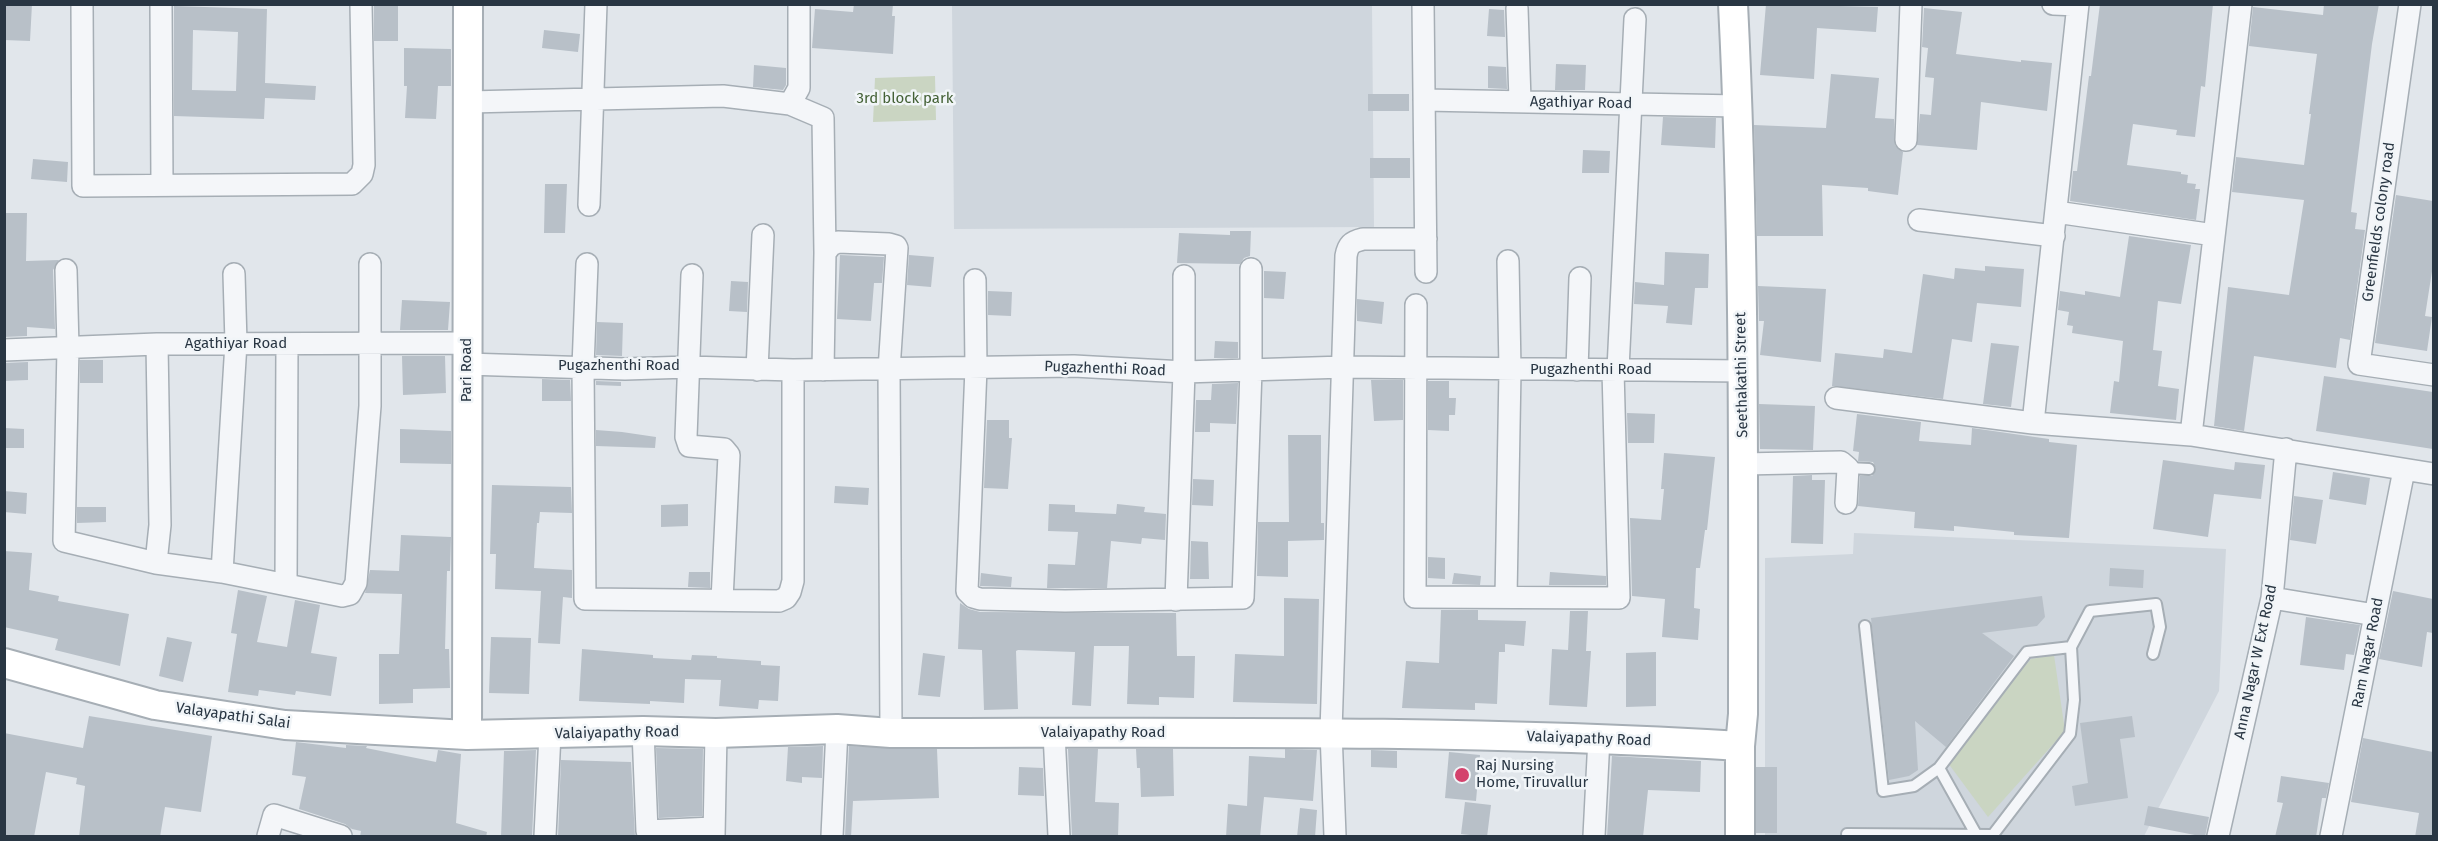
<!DOCTYPE html>
<style>
body{margin:0}
#map{position:relative;width:2438px;height:841px;overflow:hidden;background:#e1e6eb;font-family:"Fira Sans",sans-serif}
canvas{display:block}
.frame{position:absolute;inset:0;border:6px solid #293643;pointer-events:none}
</style>
<div id="map">
<canvas width="2438" height="841"></canvas>
<div class="frame"></div>
</div>
<script>
const g = document.querySelector('canvas').getContext('2d');
g.lineJoin = 'round';
function paint(path, color) { g.fillStyle = color; g.fill(path, 'evenodd'); }
function trace(path, color, width, dash) { g.strokeStyle = color; g.lineWidth = width; g.lineCap = dash ? 'butt' : 'round'; g.setLineDash(dash || []); g.stroke(path); }
function drawText(font, color, halo, rows, align = 'center') {
  g.font = font + ' "Fira Sans",sans-serif'; g.lineWidth = 5; g.setLineDash([]); g.textBaseline = 'middle'; g.strokeStyle = halo; g.fillStyle = color; for (const [text, x, y, turn = 0] of rows) {
    g.save(); g.translate(x, y); g.rotate((+turn || 0) * Math.PI / 180); g.textAlign = isNaN(turn) ? turn : align; if (halo) g.strokeText(text, 0, 0); g.fillText(text, 0, 0); g.restore();
  }
}
const built = new Path2D(`
 M952 5H1372L1374 227 954 229Z
 M1854 533 2226 549 2219 691 2144 836H1765V558L1853 554Z`);
const green = new Path2D(`
 M935 76 936 120 873 122 875 78Z
 M2054 655 2065 731 1988 817 1945 759 2031 659Z`);
const building = new Path2D(`
 M4 4H32L30 41 4 40Z
 M374 4H398V41H374Z
 M854 4H893L892 16H895L893 54 812 48 815 9 853 12Z
 M1766 4 1878 7 1876 32 1817 28 1814 79 1760 75Z
 M2100 4H2213L2205 87 2201 86 2195 137 2176 135 2177 130 2133 124 2127 165 2181 172V174L2188 175 2187 183 2196 184 2195 189H2200L2196 220 2070 201 2073 171H2077L2089 76H2091Z
 M2324 4H2379L2372 44 2351 212 2357 213 2355 229 2365 230 2350 340 2340 338 2336 368 2254 356 2244 431 2214 426 2228 287 2289 295 2304 200 2232 192 2236 157 2304 165 2311 114H2309L2317 54 2249 46 2253 7 2323 15Z
 M174 6 267 9 265 83 316 86 315 100 265 98 264 119 174 116ZM193 30 238 32 236 91 192 90Z
 M1924 8 1962 12 1956 54 2021 62V60L2052 63 2047 111 1981 102 1977 150 1917 145 1920 114 1931 115 1934 78 1925 77 1928 48 1922 47Z
 M1489 9 1504 10 1505 37 1487 36Z
 M544 30 580 34 578 52 542 48Z
 M404 48 451 49V86H438L436 119 405 118 407 86H404Z
 M1556 64 1586 65 1585 90H1555Z
 M754 65 786 68V85L783 90 753 87Z
 M1488 66 1506 67 1507 89 1488 88Z
 M1831 74 1879 78 1875 118 1894 119 1895 145 1903 152 1898 195 1868 191V188L1822 185 1823 236H1757L1754 125 1826 128Z
 M1368 94H1409V111H1368Z
 M1663 117 1716 118 1715 148 1661 145Z
 M1583 150 1610 151 1609 173H1582Z
 M1370 158H1410V178H1370Z
 M33 159 68 162 67 182 31 179Z
 M545 184H567L565 233H544Z
 M2396 195 2433 201V265L2425 316 2432 317 2427 351 2375 343Z
 M4 213H27L26 261 59 260 53 270 55 329 27 327V336L4 337Z
 M1230 231H1251L1250 256 1244 258 1240 264 1177 263 1179 233 1230 235Z
 M2129 236 2191 245 2181 304 2158 301 2153 350 2162 351 2158 386 2179 389 2176 420 2110 413 2114 381 2119 382 2123 341 2072 333 2073 326 2067 325 2069 312 2058 310 2060 291 2085 295V291L2120 297Z
 M1665 252 1709 254 1708 288H1695L1692 325 1666 323 1668 306 1634 304 1635 282 1664 285Z
 M840 255 884 257 882 283H874L871 321 837 319Z
 M909 255 934 257 931 287 907 285Z
 M1985 266 2024 269 2021 307 1977 303 1972 342 1952 339 1943 399 1832 386 1835 353 1883 358 1884 349 1912 353 1923 274 1954 279 1955 268 1985 271Z
 M1264 271 1286 272 1284 299 1264 298Z
 M731 281 748 282 747 312 729 311Z
 M1758 286 1826 289 1821 362 1760 355 1764 321H1759Z
 M988 291 1012 292 1011 316 988 315Z
 M1357 299 1384 302 1382 324 1357 321Z
 M402 300 450 302 448 330H400Z
 M597 322 623 323 622 356 596 355Z
 M1215 341 1238 342V358H1214Z
 M1991 343 2019 346 2011 407 1983 404Z
 M402 356H445L446 393 403 395Z
 M80 360H103V383H80Z
 M28 362V380L4 381V363Z
 M2324 376 2433 392V449L2316 431Z
 M542 379 570 380 571 401H542Z
 M1371 380H1403V420L1374 421Z
 M596 381 621 382V386L596 385Z
 M1428 381H1449V398H1456L1455 415H1449V431L1428 430Z
 M1238 383 1236 424 1210 423V432H1195L1196 400H1211L1212 384Z
 M1759 404 1815 406 1813 450 1760 449Z
 M1627 413 1655 414 1654 443H1628Z
 M1857 414 1921 422 1919 441 1971 445 1972 428 2049 439V442L2077 445 2069 538 2014 535V532L1954 526V531L1914 528 1915 512 1858 506 1860 476H1872L1876 469 1873 462 1858 461 1859 452 1853 451Z
 M987 420H1009V438H1012L1008 489 984 488Z
 M4 428 24 429V448H4Z
 M400 429 451 431V464L400 463Z
 M596 430 622 432 656 437 655 448 596 446Z
 M1288 435H1321V523H1324V540L1288 541V577L1257 576 1258 522H1289Z
 M1664 453 1715 457 1707 530H1705L1700 568H1696L1694 608 1700 609 1698 640 1662 637 1665 599 1632 596 1630 518 1661 520 1664 489H1661Z
 M2163 460 2234 470 2235 462 2265 465 2261 499 2214 494 2208 537 2153 529Z
 M2333 472 2370 478 2366 505 2329 499Z
 M1812 475V480H1825L1823 544 1791 543 1793 476Z
 M1193 479 1214 480 1213 506 1192 505Z
 M492 485 571 487 572 513 540 512 539 523H537L534 568 572 570V598L563 597 560 644 538 643 541 591 495 589 496 554H490Z
 M835 486 869 488 868 505 834 503Z
 M4 491 27 493 26 514 4 512Z
 M2294 496 2323 500 2316 544 2290 540Z
 M688 504V526L661 527V505Z
 M1049 504 1075 505V512L1116 514 1117 504 1145 507 1144 512 1166 514 1165 540 1142 538 1141 544 1111 541 1107 588H1047L1048 564 1075 565 1078 532 1048 531Z
 M77 507H106V522L77 523Z
 M401 535 451 537 450 571H447L445 649H449L450 688 413 689V703L379 704V654H399L402 594 365 593 370 570 399 571Z
 M1191 541 1208 542 1209 579H1190Z
 M4 551 32 553 29 590 59 596 58 601 129 614 120 666 55 650 58 639 4 627Z
 M1428 557 1445 558V579L1428 578Z
 M2110 568 2144 570 2143 588 2109 586Z
 M689 572H710V588L688 587Z
 M1550 572 1606 576V585H1549Z
 M981 573 1012 577 1011 587 980 586Z
 M1454 573 1481 576 1480 585 1452 584Z
 M238 590 267 596 257 642 287 647 295 600 320 605 311 653 337 657 331 696 296 691 295 695 259 690 258 696 228 692 237 634 231 633Z
 M2393 591 2433 599V633L2427 632 2422 667 2379 659Z
 M2042 596 2045 617 2037 626 1982 633 2014 656 1946 747 1915 721 1918 770 1909 776 1889 780 1871 618Z
 M1284 598 1319 599 1317 704 1233 702 1235 654 1284 656Z
 M960 603 969 609 980 612 1176 613 1177 656H1195L1194 698 1159 697V705L1127 704 1129 646H1094L1091 706 1072 705 1075 652 1018 650 1016 651 1018 709 984 710 982 650 958 649Z
 M1441 610H1478V620L1526 621 1524 646 1505 644V652H1499L1497 704 1475 703V710L1402 708 1406 661 1439 663Z
 M1570 611H1588L1586 651H1591L1587 707 1549 705 1552 649 1568 650Z
 M2306 617 2360 625 2354 655 2346 654 2344 670 2300 665Z
 M167 637 192 642 183 682 159 676Z
 M491 637 531 638 529 694 489 693Z
 M582 649 653 655V658L691 660 692 655 717 656V658L761 661V665L780 666 778 701 759 700 758 709 719 706 721 680 685 679 684 703 650 701V704L579 701Z
 M1656 652V706L1626 707V653Z
 M923 653 945 656 940 697 918 695Z
 M89 716 212 736 201 812 165 807 160 837H79L85 786 76 784 77 778 46 772 34 837H4V733L83 748Z
 M2132 716 2135 737 2120 739 2128 798 2075 806 2072 786 2088 783 2080 723Z
 M2363 738 2433 752V837H2415L2419 813 2351 802Z
 M296 742 346 748V745L367 746 366 748 436 762 438 750 461 754 456 823 487 832 486 837H360L361 831 352 829 345 824 299 809 306 777 292 775Z
 M823 746 822 778 802 777V783L786 781 788 747Z
 M849 746 937 749 939 798 853 801 851 837H845Z
 M656 748 703 749 702 816 659 818Z
 M1068 749H1098L1095 802 1119 803 1118 837H1072Z
 M1136 749H1173L1174 796 1141 797 1140 768H1137Z
 M1285 749 1317 750 1313 801 1264 797 1260 837H1226L1228 804 1247 806 1249 756 1285 758Z
 M536 750 532 837H501L504 751Z
 M1371 750 1397 751V768L1371 767Z
 M1449 752 1480 755 1476 801 1445 798Z
 M1612 756 1701 761 1700 792 1648 790 1643 837H1607Z
 M561 760 631 762 635 837H558Z
 M1019 767 1043 768 1044 796 1018 795Z
 M1756 767H1777V833H1756Z
 M2281 776 2329 783 2326 798H2322L2316 837H2275L2283 803 2277 802Z
 M1465 802 1491 805 1487 837 1461 834Z
 M2148 806 2209 817 2205 837 2144 825Z
 M1300 808 1317 810 1315 837H1297Z`);
const lane = new Path2D(`
 M1848 468 1869 469
 M1865 626 1883 791 1914 786 1939 768 2027 652 2071 647 2074 700 2070 734 1992 836
 M2071 647 2090 611 2156 604 2160 627 2153 654
 M1939 768 1977 836
 M1847 834 1992 835`);
const street = new Path2D(`
 M82 4 83 186 352 184 362 174 364 165 361 4
 M161 4 162 185
 M1423 4 1426 272
 M2053 4 2078 5
 M2410 4 2359 364 2434 375
 M1517 8 1520 101
 M1424 100 1738 106
 M469 102 723 96 790 104 799 88V4
 M790 104 823 118 825 253 823 370
 M1906 140 1911 4
 M589 205 596 4
 M2056 212 2214 235
 M1919 220 2054 236
 M825 253 831 245 838 242 889 244 896 246 897 248 889 370 891 733
 M587 264 583 367 585 599 779 601 786 598 790 592 793 581V370
 M66 270 68 348 64 541 156 563 222 572 342 596 350 594 356 583 370 406V264
 M692 275 686 437 689 446 724 449 729 455 722 600
 M975 280 976 368 967 591 973 597 980 599 1065 601 1243 598 1251 370V269
 M1416 305 1415 597 1619 598 1613 370
 M4 350 157 344 467 343
 M467 364 625 369 688 367 793 370 1074 366 1184 372 1344 367 1743 371
 M1618 369 1635 19
 M757 370 763 235
 M1577 370 1580 278
 M1836 398 2033 423 2191 435 2434 474
 M2033 423 2078 4
 M2191 435 2241 4
 M1743 464 1841 462 1848 468 1846 503
 M156 563 160 525 157 344
 M222 572 236 343 234 274
 M286 584 287 344
 M1506 597 1510 370 1508 261
 M2272 598 2375 615
 M1176 600 1184 372V276
 M643 731 647 831 713 828
 M1054 733 1059 836
 M268 836 274 815 341 836
 M545 836 550 734
 M714 836 716 733
 M832 836 837 729
 M1335 836 1331 732 1346 256C1348 245 1351 242 1363 239H1426
 M1594 836 1599 738
 M2218 836 2272 598 2286 449
 M2331 836 2404 470`);
const secondary = new Path2D(`
 M1733 4C1745 241 1743 478 1743 714L1740 746V836
 M4 663 155 705 285 725 467 735 643 731 716 733 837 729 891 733C1174 733 1457 729 1740 746
 M467 735 468 4`);
const markers = [
 [1462,775,8,"#d4426c"]
];
const parkNames = [
 ["3rd block park",905,99]
];
const streetNames = [
 ["Agathiyar Road",1581,103,1],
 ["Greenfields colony road",2379,222,-82],
 ["Agathiyar Road",236,344],
 ["Pugazhenthi Road",619,366],
 ["Pugazhenthi Road",1105,369,2],
 ["Pari Road",467,370,-90],
 ["Pugazhenthi Road",1591,370],
 ["Seethakathi Street",1742,375,-91],
 ["Ram Nagar Road",2368,653,-79],
 ["Anna Nagar W Ext Road",2256,662,-78],
 ["Valayapathi Salai",233,716,8],
 ["Valaiyapathy Road",617,733,-1],
 ["Valaiyapathy Road",1103,733],
 ["Valaiyapathy Road",1589,739,2]
];
const poiNames = [
 ["Raj Nursing",1476,766],
 ["Home, Tiruvallur",1476,783]
];
paint(built, '#cfd6dd');
paint(green, '#cad5c2');
paint(building, '#b8c0c8');
trace(lane, '#a6aeb5', 14);
trace(street, '#a6aeb5', 24);
trace(secondary, '#a6aeb5', 32);
trace(lane, '#f4f6f9', 10);
trace(street, '#f4f6f9', 21);
trace(secondary, '#fff', 28);
for (const [x, y, r, color] of markers) { const dot = new Path2D(); dot.arc(x, y, r, 0, 2 * Math.PI); g.fillStyle = color; g.fill(dot); trace(dot, '#f1f5f8', 2); }
drawText('15px', '#436035', '#f1f5f8', parkNames);
drawText('15px', '#293643', '#f1f5f8', streetNames);
drawText('15px', '#293643', '#f1f5f8', poiNames, 'left');
</script>
